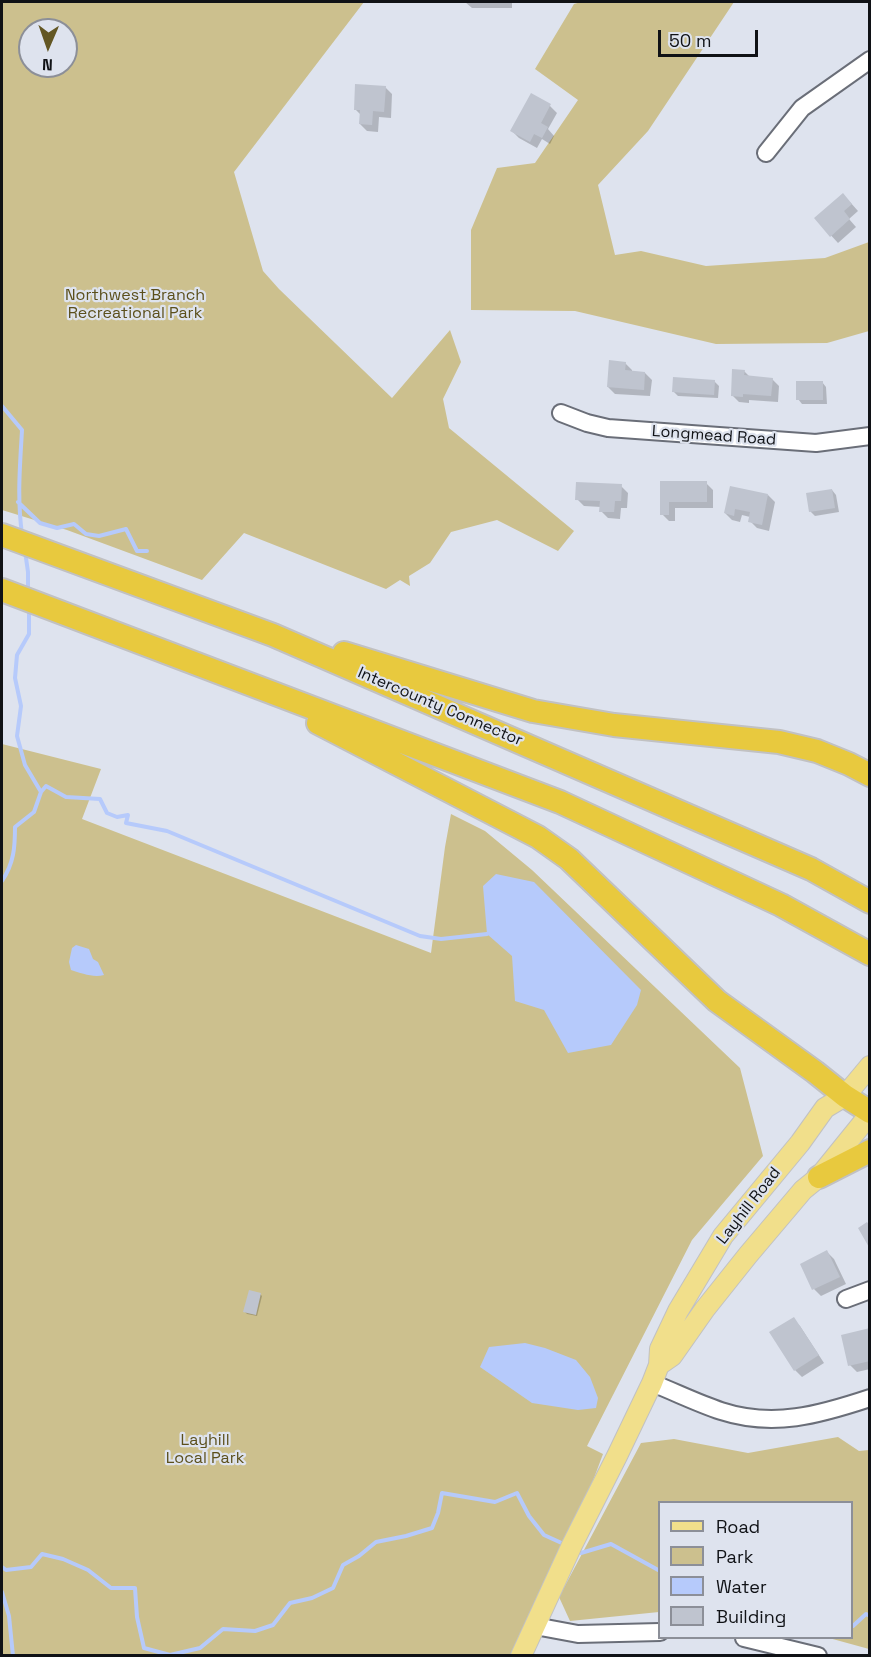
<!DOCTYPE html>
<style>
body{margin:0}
#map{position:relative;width:871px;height:1657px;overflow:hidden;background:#dee3ee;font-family:"Space Grotesk",sans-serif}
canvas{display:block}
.frame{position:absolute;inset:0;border:3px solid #101216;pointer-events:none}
.legend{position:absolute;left:658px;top:1501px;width:195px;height:138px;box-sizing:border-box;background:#dee3ee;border:2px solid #8c8f98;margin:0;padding:8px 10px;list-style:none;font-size:18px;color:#101216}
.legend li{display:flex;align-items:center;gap:12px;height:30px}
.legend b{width:30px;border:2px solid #8c8f98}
.north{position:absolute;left:18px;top:18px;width:60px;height:60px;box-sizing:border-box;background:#dee3ee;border:2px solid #8c8f98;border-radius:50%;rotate:182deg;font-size:16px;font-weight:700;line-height:24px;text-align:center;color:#101216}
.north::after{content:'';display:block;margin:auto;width:21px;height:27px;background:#635724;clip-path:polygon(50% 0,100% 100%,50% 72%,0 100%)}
.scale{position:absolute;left:658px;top:30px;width:100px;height:27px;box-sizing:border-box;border:3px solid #101216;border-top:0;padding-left:8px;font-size:18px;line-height:21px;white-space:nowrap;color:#101216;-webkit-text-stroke:4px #dee3ee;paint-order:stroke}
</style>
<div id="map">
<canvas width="871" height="1657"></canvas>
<div class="frame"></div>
<ul class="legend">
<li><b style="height:8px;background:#f1df8b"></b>Road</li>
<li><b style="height:16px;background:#ccc08e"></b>Park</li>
<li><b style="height:16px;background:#b6cafb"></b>Water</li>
<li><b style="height:16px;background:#bfc4cf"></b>Building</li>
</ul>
<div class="north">N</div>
<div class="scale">50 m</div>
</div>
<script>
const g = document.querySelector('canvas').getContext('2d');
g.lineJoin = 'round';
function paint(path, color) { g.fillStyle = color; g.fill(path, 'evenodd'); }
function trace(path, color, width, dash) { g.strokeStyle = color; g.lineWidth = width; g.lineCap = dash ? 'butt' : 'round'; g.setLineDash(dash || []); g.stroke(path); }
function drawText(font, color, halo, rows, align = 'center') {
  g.font = font + ' "Space Grotesk",sans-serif'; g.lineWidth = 4.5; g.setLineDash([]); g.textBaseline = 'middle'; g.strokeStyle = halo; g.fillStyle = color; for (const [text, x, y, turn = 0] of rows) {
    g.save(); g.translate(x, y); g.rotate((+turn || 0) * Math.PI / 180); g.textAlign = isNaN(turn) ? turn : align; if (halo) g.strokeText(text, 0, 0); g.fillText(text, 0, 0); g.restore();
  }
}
const green = new Path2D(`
 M2 2H364L234 172 263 271 279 289 392 398 450 330 461 362 443 399 449 428 574 531 558 551 497 520 451 532 430 563 409 576 410 586 400 580 386 589 244 533 202 580 67 530 2 510ZM30 30H66V66H30Z
 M581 2H734L648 131 598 185 615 255 641 251 706 266 825 258 869 242V331L827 343 716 344 575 311 471 310V230L497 168 535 163 578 100 535 69 574 4Z
 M2 744 101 769 82 819 431 953 445 847 451 814 485 831 532 870 740 1068 763 1156 692 1240 587 1446 603 1454 576 1526 514 1655H2Z
 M838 1437 859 1451 869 1450V1649L829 1638H852V1502H660L659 1612 570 1621 559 1597 641 1443 674 1439 748 1453Z`);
const water = new Path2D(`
 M496 874 534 882 641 990 637 1005 611 1045 568 1053 544 1010 515 1001 512 956 487 934 483 886Z
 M76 945 89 949 93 959 98 962 104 975C93 978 81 973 71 970L69 962 72 948Z
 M525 1343 545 1348 576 1360 590 1377 598 1398 596 1408 578 1410 532 1403 480 1367 489 1347Z`);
const shadow = new Path2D(`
 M465 2H512V8H472Z
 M385 87 392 94 391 118 379 117 378 132 367 131 360 124 361 115 355 109Z
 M531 95 550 106 557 113 548 129 554 136 550 144 542 139 537 148 519 138 512 131Z
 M850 202 858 211 849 219 856 227 838 243 816 219Z
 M625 363 632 370V372L645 373 652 380 650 396 615 394 608 387Z
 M744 371 750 377 772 379 779 386 778 402 749 400V403L739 402 732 395Z
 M714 381 719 386 718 398 678 396 673 391Z
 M822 382 826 387 827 404H802L798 399Z
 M662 483H706L713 490V508H675V521H669L662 514Z
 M621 486 628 493 627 508H621L620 519 608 518 601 511V507L584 506 577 499Z
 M832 490 836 495 839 512 815 516 810 511Z
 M768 495 775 502 769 531 757 528 750 521V517L742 515 740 522 732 520 725 513Z
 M827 1252 834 1259 846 1284 821 1296 814 1289Z
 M260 1294 262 1296 257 1316 247 1314 245 1312Z
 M793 1319 800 1326 824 1363 802 1377 795 1370Z
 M870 1330V1369L857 1372 850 1365Z`);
const stream = new Path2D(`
 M2 406 22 430C20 466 17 498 22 534
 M18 502 40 523 57 528 74 524 86 534 99 536 126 529 137 551H147
 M25 551 28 572V591
 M41 792 46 786 66 797 100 799 107 813 117 817 128 815 126 823 167 831 420 936 441 939 487 934
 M2 881C14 863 15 847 15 827L34 812 41 792 25 765 17 736 21 706 15 678 17 655 29 634V607
 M576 1550 581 1553 611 1544 660 1571
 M2 1567 6 1570 31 1567 42 1554 63 1559 88 1570 111 1588H135L137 1617 144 1648 170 1655 200 1648 223 1629 255 1631 273 1625 290 1603 312 1598 333 1588 343 1565 359 1556 376 1542 406 1536 432 1528 438 1513 442 1493 495 1502 517 1493 529 1516 544 1535 566 1545
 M2 1592 9 1616 13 1656
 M852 1625 853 1626 866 1614 870 1616`);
const building = new Path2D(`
 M355 84 386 86 384 112 373 111 372 125 359 124 360 110H354Z
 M531 93 551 104 541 123 548 127 542 138 534 134 530 142 510 131Z
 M843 193 852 204 844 211 850 219 830 237 814 218Z
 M609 360 626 362 625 370 645 372 644 390 607 387Z
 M732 369 745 370 744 375 773 378 771 396 743 394V397L731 396Z
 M673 377 715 380 714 395 672 392Z
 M796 381H823V400H796Z
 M660 481H707V502H669V515H660Z
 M576 482 622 484 621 501H615L614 512H599L600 501 575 500Z
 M730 486 768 494 762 525 748 522 750 512 735 509 734 516 724 513Z
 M832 489 835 508 809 512 806 493Z
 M867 1222 870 1226V1249L858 1228Z
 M827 1250 840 1277 812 1290 800 1264Z
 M249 1290 261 1293 256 1315 243 1312Z
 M794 1317 819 1355 794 1371 769 1332Z
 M870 1328V1361L848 1366 841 1335Z`);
const minor = new Path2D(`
 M766 153 802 108 870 60
 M561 413 587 423 608 428 816 443 870 436
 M846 1299 870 1290
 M652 1383C675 1392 697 1403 721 1411 773 1428 819 1415 870 1398
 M535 1626 578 1634 660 1632
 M744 1638 818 1656`);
const major = new Path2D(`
 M659 1365 672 1356 705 1309 748 1255 803 1190 819 1177 870 1114
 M521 1656 572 1545 617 1456 652 1383 659 1365 660 1349 678 1311 723 1236 800 1143 825 1108 845 1096 870 1066`);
const highway = new Path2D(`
 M2 535 273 635 811 869 870 902
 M2 590 560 802 781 905 870 954
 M344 653 533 711 614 725 779 742 817 751 849 764 870 775
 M318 723 538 837 569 859 717 1001 815 1072 845 1096 870 1112
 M819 1177 870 1151`);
const parkNames = [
 ["Northwest Branch",135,296],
 ["Recreational Park",135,314],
 ["Layhill",205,1441],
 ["Local Park",205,1459]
];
const streetNames = [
 ["Longmead Road",714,436,4],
 ["Intercounty Connector",440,707,23],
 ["Layhill Road",749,1206,-52]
];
paint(green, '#ccc08e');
paint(water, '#b6cafb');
paint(shadow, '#0003');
trace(stream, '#b6cafb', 4);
paint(building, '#bfc4cf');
trace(minor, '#6a6e78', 20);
trace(major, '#c1c1c2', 22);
trace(highway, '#c1c1c2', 26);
trace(minor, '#fff', 16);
trace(major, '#f1df8b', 20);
trace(highway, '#e8c93e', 22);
drawText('16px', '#5b4f1b', '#dee3ee', parkNames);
drawText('16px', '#101216', '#dee3ee', streetNames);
</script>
